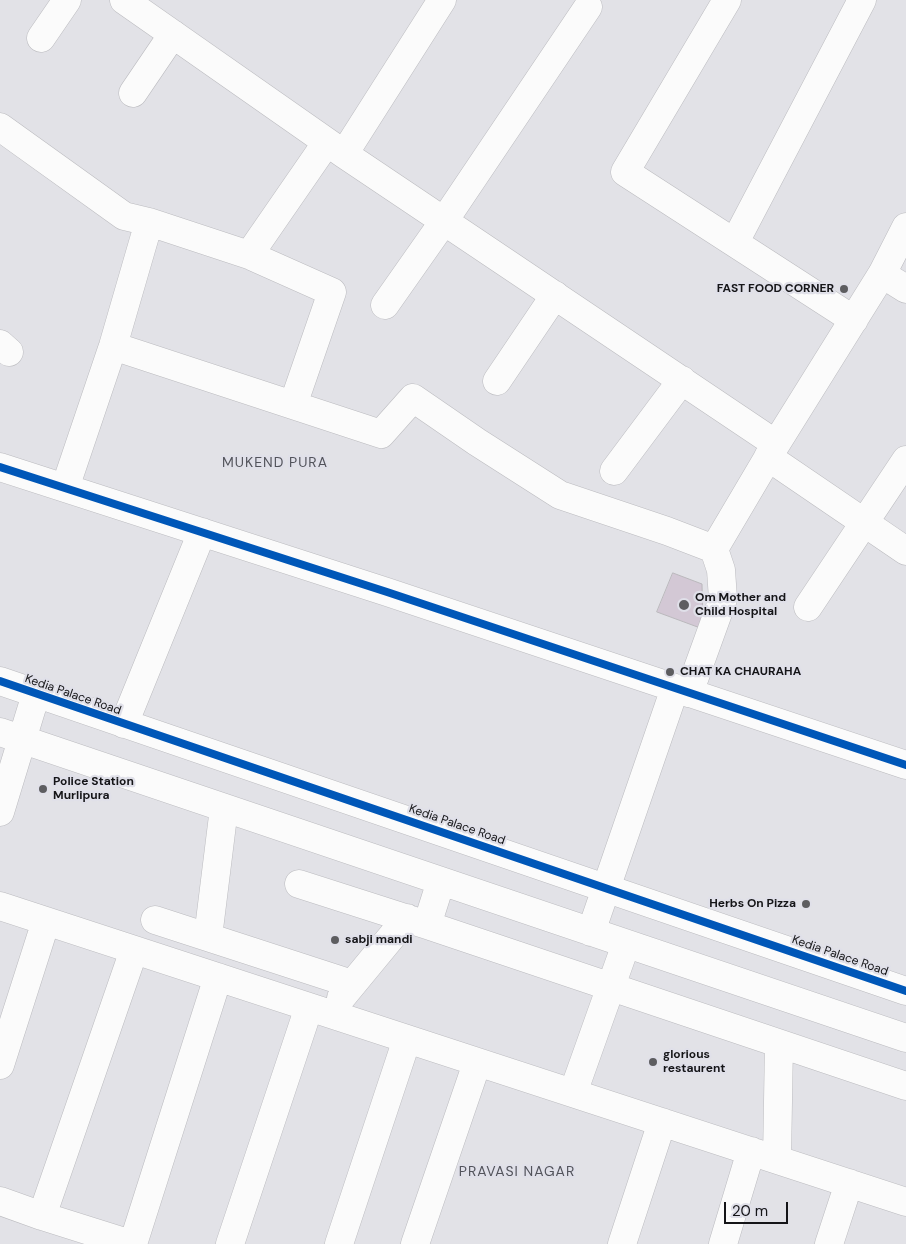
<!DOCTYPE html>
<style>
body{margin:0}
#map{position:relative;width:906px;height:1244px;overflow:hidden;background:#e2e2e7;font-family:"DM Sans",sans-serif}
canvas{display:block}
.scale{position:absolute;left:724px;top:1202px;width:64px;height:22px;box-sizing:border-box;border:2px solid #151518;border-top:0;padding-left:6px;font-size:15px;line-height:18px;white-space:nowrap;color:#151518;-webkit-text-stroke:4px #e0e0e9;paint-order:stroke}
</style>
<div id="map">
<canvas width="906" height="1244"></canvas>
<div class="scale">20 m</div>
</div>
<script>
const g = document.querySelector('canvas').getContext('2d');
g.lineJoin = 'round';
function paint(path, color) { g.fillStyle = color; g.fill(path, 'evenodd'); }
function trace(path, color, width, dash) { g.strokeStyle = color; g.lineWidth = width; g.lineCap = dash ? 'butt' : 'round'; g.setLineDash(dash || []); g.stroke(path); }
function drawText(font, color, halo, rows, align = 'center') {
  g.font = font + ' "DM Sans",sans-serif'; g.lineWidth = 4.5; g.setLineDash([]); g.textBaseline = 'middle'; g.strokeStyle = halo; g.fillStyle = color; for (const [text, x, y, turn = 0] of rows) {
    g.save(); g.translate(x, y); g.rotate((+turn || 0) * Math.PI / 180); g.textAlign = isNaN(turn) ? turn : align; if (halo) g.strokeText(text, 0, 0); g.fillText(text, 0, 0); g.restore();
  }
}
const building = new Path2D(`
 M673 573 702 584 703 629 657 612Z`);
const minor = new Path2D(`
 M124 0 344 154 776 444 714 549
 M727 0 625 172 854 320
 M41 38 67 0
 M133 93 173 34
 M0 127 124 216 149 222 249 255 332 292 293 405
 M344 154 442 0
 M735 242 862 0
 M249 255 327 142
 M882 274 906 289
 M385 305 444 221 588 7
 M0 344 9 352
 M113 346 381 434 413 398 477 442 560 495 667 531 714 549 721 570 723 599 689 693
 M497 381 555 295
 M776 444 882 274 906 227
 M768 457 906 551
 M0 467 387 592 906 765
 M614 471 682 380
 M65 488 113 346 149 222
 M808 607 906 460
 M0 681 906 991
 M124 724 202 532
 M0 732 906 1038
 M0 812 36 694
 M299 884 427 925 906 1086
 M0 906 906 1202
 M155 920 352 984
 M427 925 441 881
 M591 932 675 688
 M208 937 224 808
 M341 998 407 918
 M0 1065 46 921
 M573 1093 626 944
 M777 1159 779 1044
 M0 1201 42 1216 131 1244
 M42 1216 134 950
 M133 1244 218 977
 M230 1244 309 1007
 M339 1244 407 1039
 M415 1244 477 1063
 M622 1244 662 1122
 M723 1244 751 1151
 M829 1244 849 1183`);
const cycleway = new Path2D(`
 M0 467 387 592 906 765
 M0 681 906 991`);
const markers = [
 [844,289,5,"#5d5d60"],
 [684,605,6,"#5d5d60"],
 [670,672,5,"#5d5d60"],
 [43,789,5,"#5d5d60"],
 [806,904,5,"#5d5d60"],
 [335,940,5,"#5d5d60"],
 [653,1062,5,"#5d5d60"]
];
const poiNames = [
 ["FAST FOOD CORNER",834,289,"right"],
 ["Om Mother and",695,598],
 ["Child Hospital",695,612],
 ["CHAT KA CHAURAHA",680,672],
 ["Police Station",53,782],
 ["Murlipura",53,796],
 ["Herbs On Pizza",796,904,"right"],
 ["sabji mandi",345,940],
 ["glorious",663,1055],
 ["restaurent",663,1069]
];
const streetNames = [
 ["Kedia Palace Road",73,695,19],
 ["Kedia Palace Road",457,825,19],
 ["Kedia Palace Road",840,956,19]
];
const neighbourhoodNames = [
 ["MUKEND PURA",275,463],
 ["PRAVASI NAGAR",517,1172]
];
paint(building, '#d3c8d5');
trace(building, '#bab8bc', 1);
trace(minor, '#bbbbbf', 29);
trace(minor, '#fbfbfb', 28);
trace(cycleway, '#0057b8', 8);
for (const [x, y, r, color] of markers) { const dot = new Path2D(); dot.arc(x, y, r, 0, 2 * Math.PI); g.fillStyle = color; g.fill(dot); trace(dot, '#e0e0e9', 2); }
drawText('bold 12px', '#151518', '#e0e0e9', poiNames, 'left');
drawText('12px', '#151518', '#e0e0e9', streetNames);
g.letterSpacing = '1px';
drawText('14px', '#52535b', '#e0e0e9', neighbourhoodNames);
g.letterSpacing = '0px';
</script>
